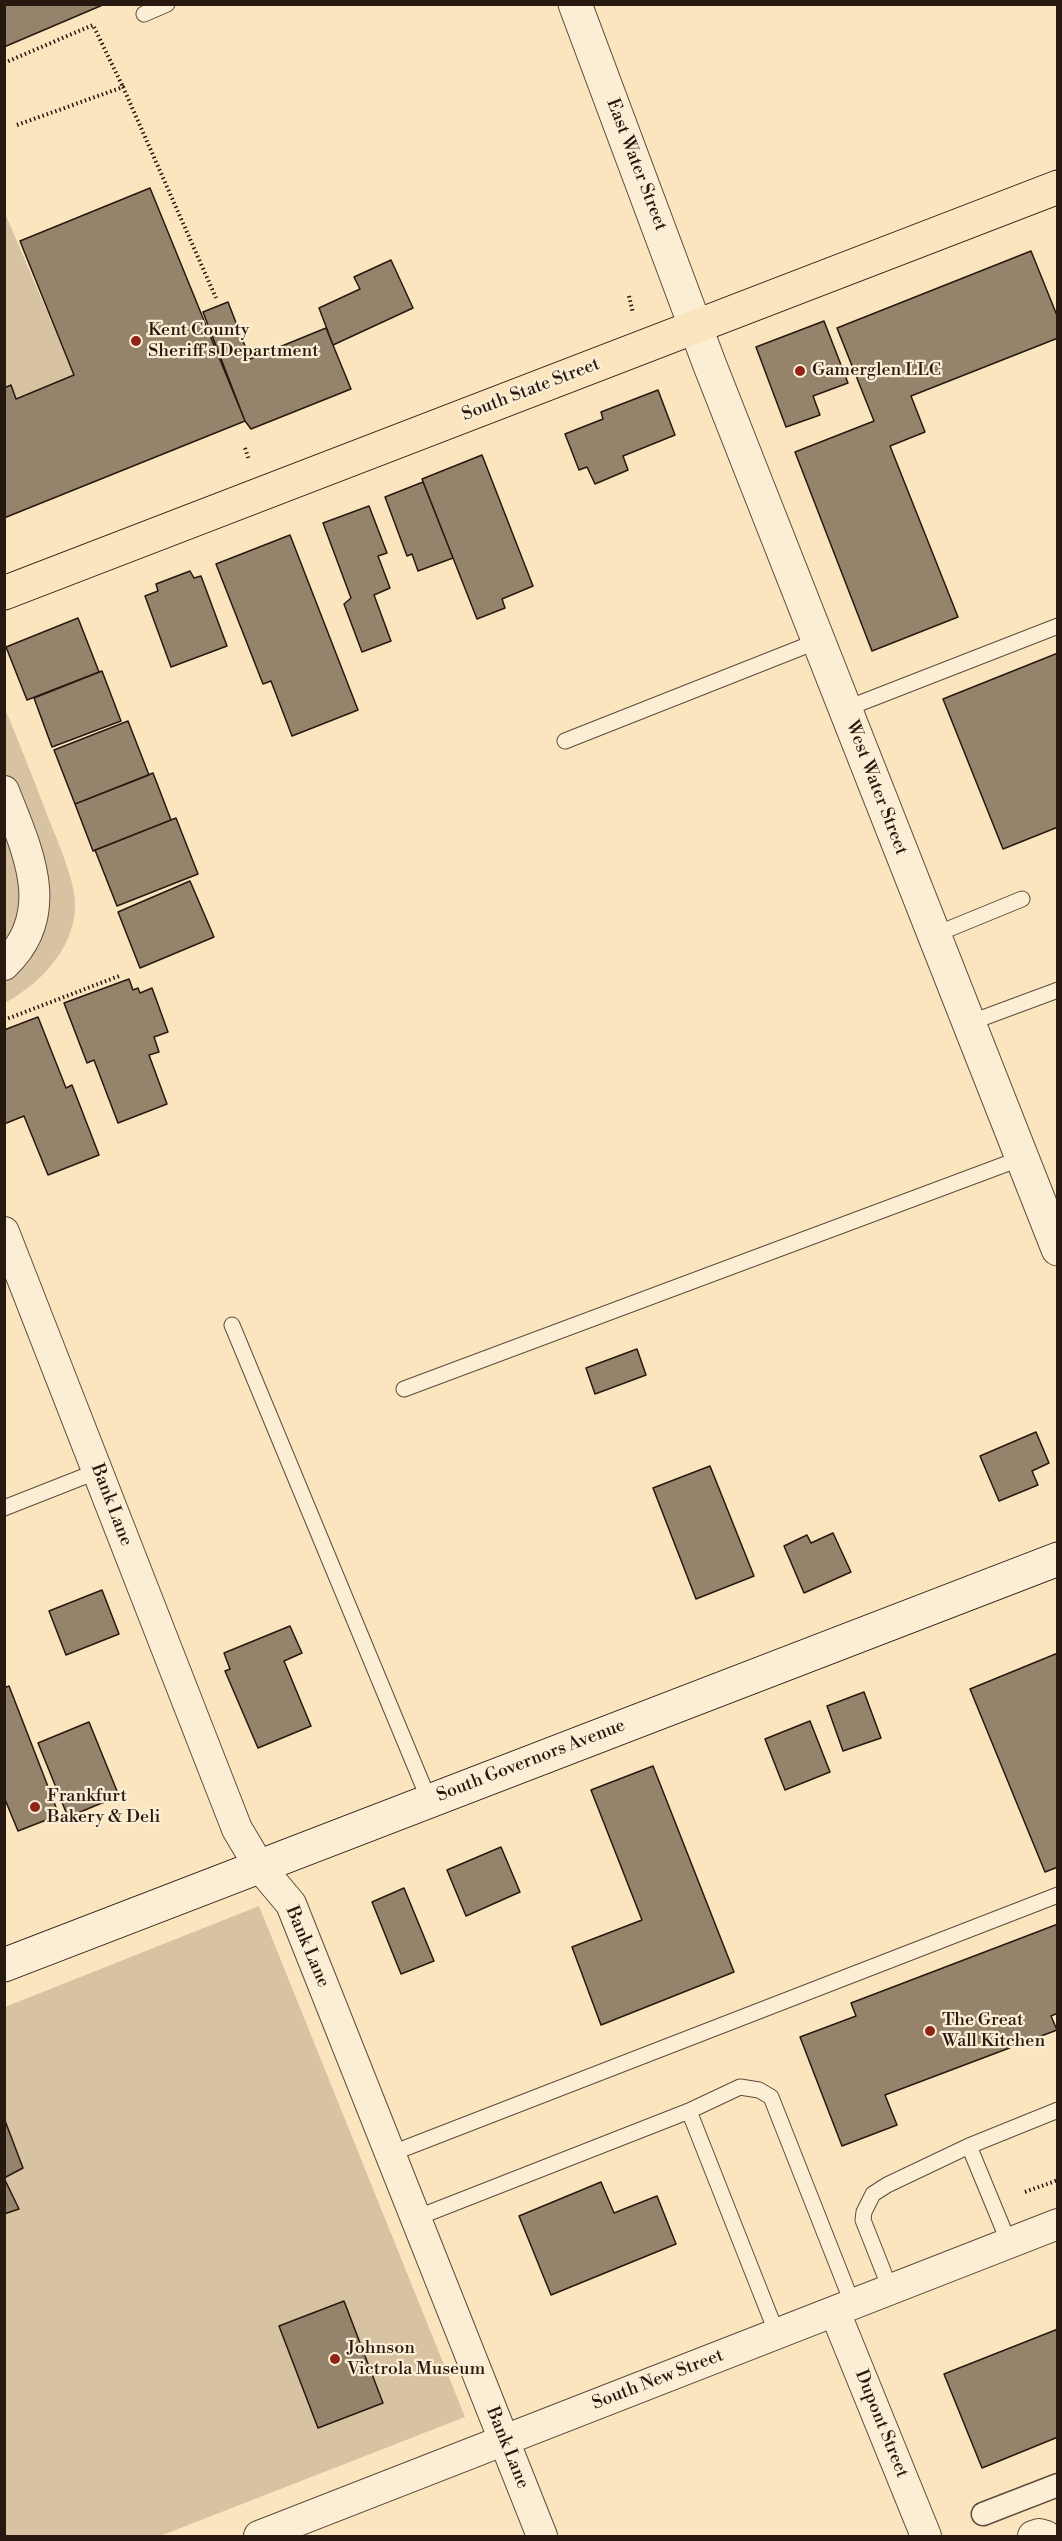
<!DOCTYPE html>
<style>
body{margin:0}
#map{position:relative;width:1062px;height:2541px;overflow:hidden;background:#fbe5bf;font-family:"Libre Bodoni",serif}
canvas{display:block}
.frame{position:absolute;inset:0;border:6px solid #27190f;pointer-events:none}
</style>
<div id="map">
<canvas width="1062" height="2541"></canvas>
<div class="frame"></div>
</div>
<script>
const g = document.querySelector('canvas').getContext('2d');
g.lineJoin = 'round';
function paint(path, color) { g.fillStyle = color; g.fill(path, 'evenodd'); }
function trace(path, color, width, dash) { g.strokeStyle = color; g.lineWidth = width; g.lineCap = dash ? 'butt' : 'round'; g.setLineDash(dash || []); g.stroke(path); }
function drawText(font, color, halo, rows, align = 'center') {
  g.font = font + ' "Libre Bodoni",serif'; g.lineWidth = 4.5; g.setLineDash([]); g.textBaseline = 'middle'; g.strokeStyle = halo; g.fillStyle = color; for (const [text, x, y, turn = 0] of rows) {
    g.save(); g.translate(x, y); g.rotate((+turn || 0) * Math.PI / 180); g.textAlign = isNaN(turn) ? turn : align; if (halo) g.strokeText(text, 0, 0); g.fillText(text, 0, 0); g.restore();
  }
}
const green = new Path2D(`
 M4 211 74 375 5 402H4Z
 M4 706C19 743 34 780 48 817 57 840 77 884 75 908 73 951 39 984 5 1003Z
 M259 1906 465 2417 160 2536H5V2007Z`);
const building = new Path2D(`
 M4 4H105L4 47Z
 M150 188 245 421 4 518V388L11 385 16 399 74 375 20 241Z
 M1031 251 1058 318V338L911 396 925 432 890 446 958 617 872 651 795 452 874 421 837 328Z
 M391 260 413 308 333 345 319 308 360 289 354 277Z
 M228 302 250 359 326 328 351 389 251 429 245 421 203 312Z
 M824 321 848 383 813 396 820 415 786 427 756 347Z
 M658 390 675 435 623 456 628 470 595 484 587 467 579 470 565 434 603 419 601 412Z
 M482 455 533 586 502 599 505 608 477 619 422 479Z
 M423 482 453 558 418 571 412 554 407 556 385 497Z
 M369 506 387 553 378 556 390 588 374 595 391 641 362 652 344 604 351 598 323 523Z
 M290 535 358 710 292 736 271 681 263 684 216 564Z
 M190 571 194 578 201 576 227 646 171 667 145 596 158 591 156 584Z
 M78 618 99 672 27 700 6 647Z
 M1058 653V827L1003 849 943 699Z
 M102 671 121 721 52 747 34 698Z
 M128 721 149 775 75 804 54 750Z
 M153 773 171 820 93 851 75 804Z
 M176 818 198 874 117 906 95 850Z
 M190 881 214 937 140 968 118 912Z
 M129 979 133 990 138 988 140 993 152 988 168 1032 154 1037 159 1052 149 1055 167 1104 118 1123 94 1060 87 1063 64 1003Z
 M38 1017 66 1088 72 1085 99 1155 48 1175 24 1116 4 1124V1030Z
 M637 1349 646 1375 595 1394 586 1368Z
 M1036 1432 1049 1463 1032 1471 1038 1485 999 1501 980 1456Z
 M710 1466 754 1576 696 1599 653 1488Z
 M833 1533 851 1572 804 1593 784 1546 807 1535 811 1543Z
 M102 1590 119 1634 66 1655 49 1611Z
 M290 1626 302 1653 284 1661 311 1726 258 1748 225 1671 230 1669 224 1653Z
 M1058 1653V1867L1045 1872 970 1689Z
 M9 1686 59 1815 18 1831 4 1797V1688Z
 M864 1692 881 1738 843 1751 827 1706Z
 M810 1721 830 1772 785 1790 765 1739Z
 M89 1722 119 1796 68 1817 38 1743Z
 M653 1766 734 1972 601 2025 572 1947 642 1920 591 1790Z
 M501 1847 520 1892 466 1916 447 1870Z
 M404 1888 434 1961 401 1974 372 1902Z
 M1058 1924V2013L1051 2016 1057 2030 885 2095 897 2125 842 2146 800 2037 856 2016 851 2003Z
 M4 2118 23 2168 4 2178Z
 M4 2178 19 2209 4 2214Z
 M601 2182 614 2213 657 2196 676 2244 551 2295 519 2216Z
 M344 2301 383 2403 318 2428 279 2326Z
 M1058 2329V2437L982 2468 944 2374Z`);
const path = new Path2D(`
 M4 63 93 25 123 87
 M17 125 123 87 216 298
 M629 296 633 313
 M245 448 249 460
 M4 1020 119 976
 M1025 2192 1058 2180`);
const service = new Path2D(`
 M144 14 167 4
 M845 709 1058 626
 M565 741 818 641
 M934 935 1022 899
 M969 1023 1058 990
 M232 1325 429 1800
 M404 1389 1022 1158
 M4 1508 98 1471
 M689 2111 777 2334
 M969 2146 1009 2243
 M390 2154 1058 1895
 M416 2218 689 2111 740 2087 759 2090 771 2097 853 2305
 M891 2291 863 2220 864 2212 873 2194 887 2185 969 2146 1058 2110`);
const pedestrian = new Path2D(`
 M983 2514 1058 2485`);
const minor = new Path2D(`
 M4 791C27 850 59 913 4 965
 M4 1232 237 1829 259 1866 291 1904 542 2536
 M835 2312 926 2536
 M259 2536 1058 2224
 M1033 2536 1039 2534 1046 2536`);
const tertiary = new Path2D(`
 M575 4 709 363 1058 1249`);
const secondary = new Path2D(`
 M4 1965 1058 1559`);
const primary = new Path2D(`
 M4 593 1058 187`);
const markers = [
 [136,341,6,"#8f2418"],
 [800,371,6,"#8f2418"],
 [35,1807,6,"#8f2418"],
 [930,2031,6,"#8f2418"],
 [335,2359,6,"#8f2418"]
];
const streetNames = [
 ["East Water Street",636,165,69],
 ["South State Street",531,390,-21],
 ["West Water Street",876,788,69],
 ["Bank Lane",111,1505,69],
 ["South Governors Avenue",531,1761,-21],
 ["Bank Lane",307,1947,67],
 ["South New Street",658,2380,-21],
 ["Dupont Street",881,2424,68],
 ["Bank Lane",507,2448,68]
];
const poiNames = [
 ["Kent County",148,331],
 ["Sheriff's Department",148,352],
 ["Gamerglen LLC",812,371],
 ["Frankfurt",47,1797],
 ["Bakery & Deli",47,1818],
 ["The Great",942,2021],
 ["Wall Kitchen",942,2042],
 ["Johnson",347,2349],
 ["Victrola Museum",347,2370]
];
paint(green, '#d7c2a1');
paint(building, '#95836b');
trace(building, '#27190f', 1.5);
trace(service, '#5c4c3b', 17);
trace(pedestrian, '#5c4c3b', 25);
trace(minor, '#5c4c3b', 32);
trace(tertiary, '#5c4c3b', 35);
trace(secondary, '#27190f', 35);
trace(primary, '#27190f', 35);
trace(path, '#27190f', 4, [1.5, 3]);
trace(service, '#fceed5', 15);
trace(pedestrian, '#fceed5', 22);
trace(minor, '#fceed5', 30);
trace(tertiary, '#fceed5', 33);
trace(secondary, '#fceed5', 33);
trace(primary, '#fbe5bf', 33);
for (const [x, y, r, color] of markers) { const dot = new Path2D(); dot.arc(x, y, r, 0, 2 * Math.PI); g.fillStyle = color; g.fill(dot); trace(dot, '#fceed5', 2); }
drawText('18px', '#27190f', '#fceed5', streetNames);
drawText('18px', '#27190f', '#fceed5', poiNames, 'left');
</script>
